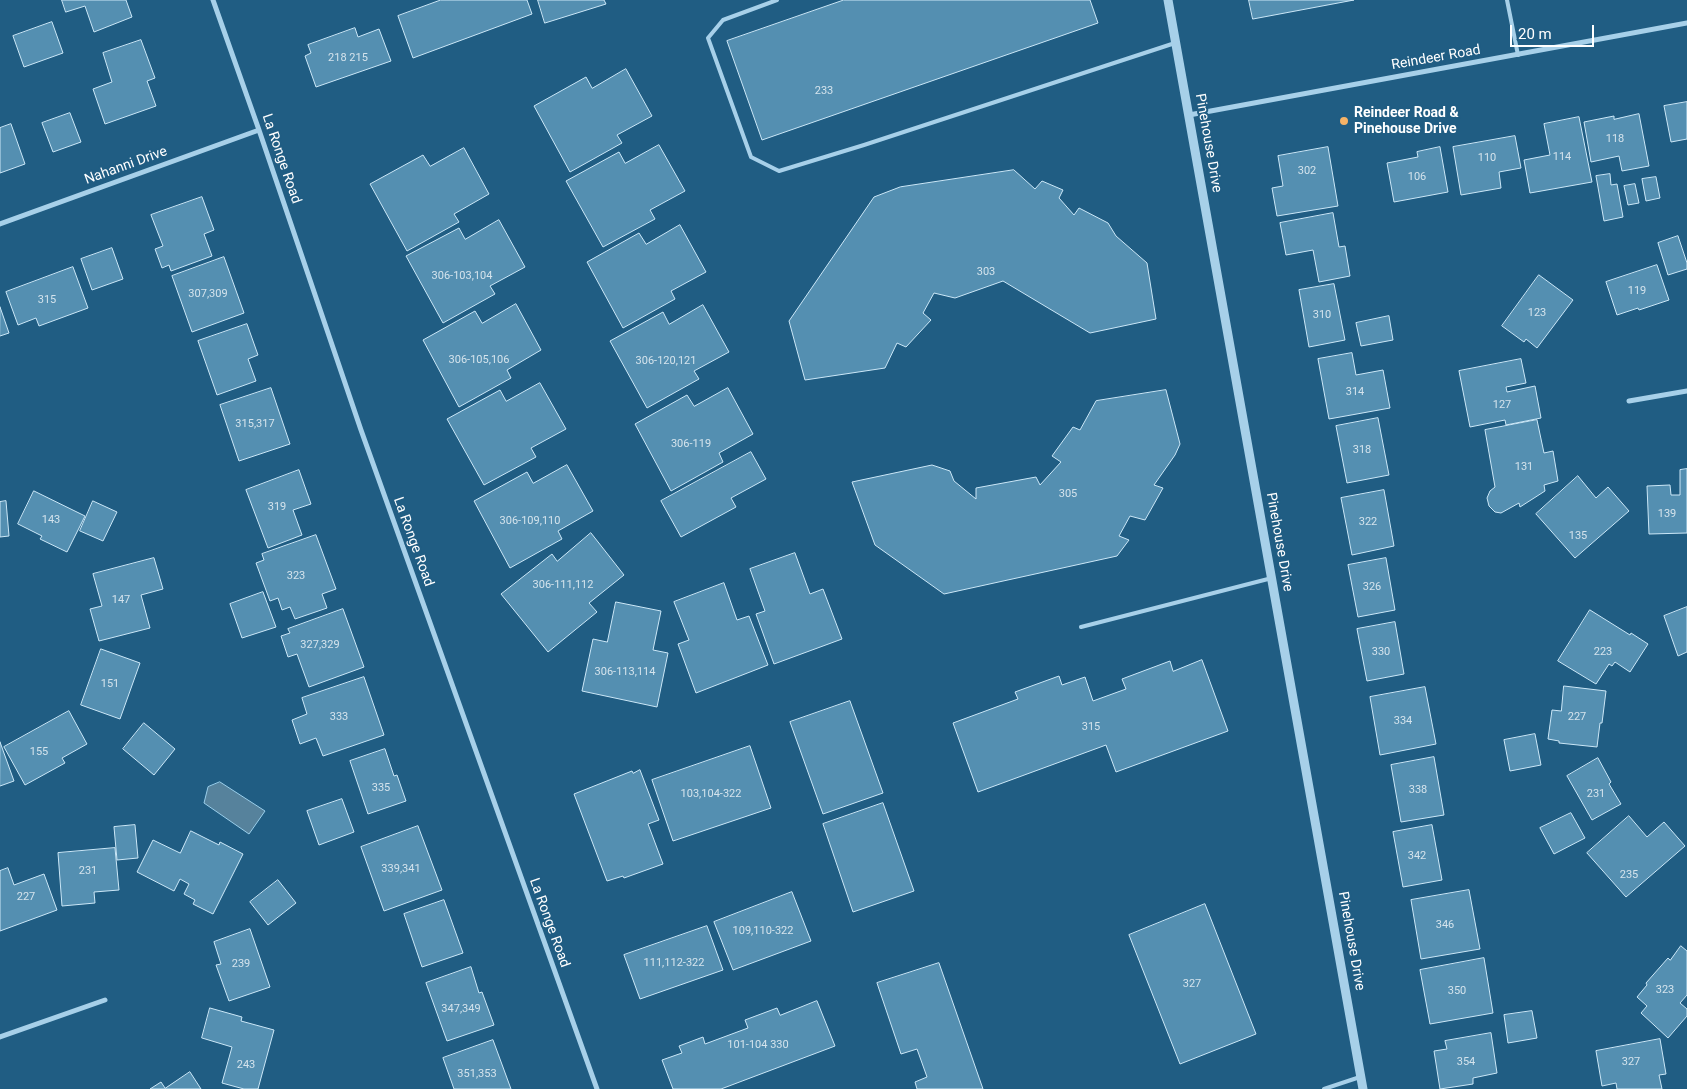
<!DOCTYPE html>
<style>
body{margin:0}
#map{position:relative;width:1687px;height:1089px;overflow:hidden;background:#205d83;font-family:Roboto,sans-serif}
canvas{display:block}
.scale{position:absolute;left:1510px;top:25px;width:84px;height:22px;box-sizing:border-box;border:2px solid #fff;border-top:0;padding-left:6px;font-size:15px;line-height:18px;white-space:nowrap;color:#fff;-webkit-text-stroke:4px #205d83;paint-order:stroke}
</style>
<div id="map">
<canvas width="1687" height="1089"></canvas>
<div class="scale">20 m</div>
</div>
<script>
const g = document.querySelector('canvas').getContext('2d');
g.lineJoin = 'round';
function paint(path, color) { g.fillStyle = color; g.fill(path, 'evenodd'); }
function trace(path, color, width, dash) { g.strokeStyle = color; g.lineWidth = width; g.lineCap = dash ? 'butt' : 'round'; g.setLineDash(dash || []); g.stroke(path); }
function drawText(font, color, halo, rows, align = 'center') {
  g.font = font + ' Roboto,sans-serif'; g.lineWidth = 4; g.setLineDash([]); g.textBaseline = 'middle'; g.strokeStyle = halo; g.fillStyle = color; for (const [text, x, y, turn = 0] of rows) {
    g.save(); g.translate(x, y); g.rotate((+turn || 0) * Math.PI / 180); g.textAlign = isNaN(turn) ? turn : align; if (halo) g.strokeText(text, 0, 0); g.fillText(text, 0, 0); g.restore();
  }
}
const water = new Path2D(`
 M220 782 265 811 249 834 204 803 208 787Z`);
const building = new Path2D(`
 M62 0H126L132 17 94 32 85 6 66 12Z
 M441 0H527L532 14 413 58 398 16Z
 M538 0H604L606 4 545 23Z
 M844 0H1090L1098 23 762 140 727 41Z
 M1249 0H1354L1253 19Z
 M52 22 63 53 24 67 13 36Z
 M355 28 358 37 379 29 391 61 316 87 305 56 311 53 308 45Z
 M141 40 155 78 147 81 156 106 105 124 93 89 112 82 103 53Z
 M626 69 652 116 617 135 622 143 570 172 534 106 586 77 592 88Z
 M1687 102V139L1671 142 1664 106Z
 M70 113 81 142 53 152 42 123Z
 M1639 114 1649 166 1622 171 1619 156 1591 162 1584 122 1614 116V119Z
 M1579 117 1592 182 1530 193 1524 160 1550 155 1544 124Z
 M11 124 25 164 0 173V128Z
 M1515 136 1521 168 1499 172 1501 188 1461 195 1453 147Z
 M659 145 685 191 650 210 655 219 603 247 566 181 619 152 625 163Z
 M1328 147 1338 206 1277 216 1272 188 1283 186 1278 156Z
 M1440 147 1448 192 1394 202 1387 163 1418 157 1417 152Z
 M464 148 489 194 454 214 459 222 407 251 370 184 423 155 430 166Z
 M1014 170 1035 189 1042 181 1063 190 1059 198 1074 215 1079 208 1108 223 1116 236 1147 263 1156 319 1090 333 1003 281 955 298 934 293 923 313 931 320 906 347 897 343 885 368 805 380 789 321 874 197 900 187Z
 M1610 174 1611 185 1617 184 1623 217 1604 221 1596 176Z
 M1656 177 1660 198 1646 201 1642 179Z
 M1635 184 1639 203 1628 205 1624 186Z
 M202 197 214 230 204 234 212 256 171 271 169 265 162 268 155 249 163 246 151 215Z
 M1333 213 1339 247 1345 246 1350 276 1319 282 1313 250 1286 255 1280 223Z
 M499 220 525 267 490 286 495 294 443 323 406 256 459 228 465 239Z
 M680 225 706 272 671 291 675 299 623 328 587 262 639 233 646 244Z
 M1678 236 1687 263V269L1668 275 1658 243Z
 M112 248 123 279 92 290 81 259Z
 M224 257 244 313 192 332 172 276Z
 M1657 265 1669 300 1639 310 1638 308 1617 315 1606 282Z
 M73 267 88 308 39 326 36 318 18 325 6 292Z
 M1539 275 1573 300 1537 348 1526 339 1524 342 1502 326Z
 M1334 284 1345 340 1309 347 1299 290Z
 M516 304 541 350 507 370 511 378 459 407 423 340 475 311 482 323Z
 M703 305 729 352 694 371 699 379 647 408 610 341 663 312 669 324Z
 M0 307 9 333 0 336Z
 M1389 316 1393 340 1361 346 1356 323Z
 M247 324 258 355 248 359 256 381 217 395 198 341Z
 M1352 353 1356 375 1383 370 1390 408 1329 419 1318 359Z
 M1521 359 1526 383 1506 387 1507 392 1535 386 1541 418 1506 425 1505 420 1470 427 1459 371Z
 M540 383 566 429 531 448 536 457 484 485 447 419 500 390 506 401Z
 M271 388 290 444 239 461 220 405Z
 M728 388 753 434 719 453 723 462 671 491 635 424 687 395 694 406Z
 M1166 390 1180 444 1175 455 1154 485 1163 488 1145 520 1130 516 1119 536 1129 540 1117 556 944 594 875 545 852 482 932 465 950 471 954 481 976 499V488L1036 477 1040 485 1061 462 1052 456 1073 427 1080 430 1096 401Z
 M1378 418 1389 475 1347 483 1336 426Z
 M1537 420 1544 453 1553 451 1558 481 1544 485 1545 491 1520 507 1519 503 1501 513 1495 512 1489 506 1487 498 1490 491 1495 487 1485 430Z
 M751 452 766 479 731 498 736 507 681 537 661 501Z
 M567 465 593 511 558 531 562 539 510 568 474 501 527 472 533 483Z
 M1687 469V533L1649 534 1647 486 1670 485 1671 495H1680V470Z
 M299 470 311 504 293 510 302 535 268 548 246 490Z
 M1578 476 1596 498 1608 487 1629 511 1575 558 1536 514Z
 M1384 490 1394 546 1352 555 1341 498Z
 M34 491 85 516 67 552 40 539 42 536 18 524Z
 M6 501 9 536 0 537V502Z
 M93 501 117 512 103 541 80 531Z
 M591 533 624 575 589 603 597 612 548 652 501 594 552 554 557 561Z
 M316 535 336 589 322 594 327 608 295 619 290 607 282 610 278 598 270 601 256 563 264 560 262 554Z
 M795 553 810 594 823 589 842 639 774 664 756 614 765 611 750 569Z
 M154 558 163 589 141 595 150 628 99 641 90 609 102 606 93 574Z
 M1386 558 1395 610 1358 617 1348 565Z
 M724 583 737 620 749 616 768 665 696 693 678 644 689 640 674 602Z
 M263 592 276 627 242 638 230 604Z
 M616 602 661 611 653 650 668 653 657 707 582 691 593 639 607 642Z
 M1687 607V652L1678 656 1664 616Z
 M343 609 364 667 309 687 297 654 288 657 281 636 290 633 288 629Z
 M1590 610 1630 635 1631 633 1648 644 1630 672 1615 662 1612 666 1609 664 1596 684 1558 661Z
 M1395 622 1404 674 1367 681 1357 629Z
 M101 649 140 663 120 719 81 705Z
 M1202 660 1228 731 1116 772 1106 745 978 792 953 723 1018 699 1015 692 1059 676 1062 685 1085 677 1093 701 1126 689 1122 679 1170 661 1173 671Z
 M364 677 384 735 323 756 316 738 300 744 292 720 307 714 302 698Z
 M1564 686 1606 691 1602 723H1600L1597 747 1559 743V741L1548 739 1552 710 1561 711Z
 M1425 687 1436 744 1380 755 1370 697Z
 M850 701 883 793 823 814 790 722Z
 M69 711 87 744 62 758 65 763 25 785 4 747Z
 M144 723 175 749 154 775 123 749Z
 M1535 734 1541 765 1510 771 1504 740Z
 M0 742 14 781 0 786Z
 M750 746 771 808 673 841 652 780Z
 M385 749 394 776 397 775 406 801 368 814 350 761Z
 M1434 757 1444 815 1401 822 1391 765Z
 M1598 758 1611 782 1609 784 1621 804 1592 820 1567 776Z
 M640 770 659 820 648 824 663 864 624 878 623 876 607 881 574 794 632 771 633 773Z
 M342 799 354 832 319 845 307 811Z
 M883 803 914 891 853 912 823 824Z
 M1571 813 1585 838 1554 854 1540 828Z
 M1629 816 1647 837 1664 822 1685 846 1626 897 1587 853Z
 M135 825 138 858 117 860 114 827Z
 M1432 825 1442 880 1403 887 1393 832Z
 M418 826 442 890 384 911 361 847Z
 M191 831 219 845 220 842 243 854 213 914 193 904 195 900 184 894 189 884 180 879 174 891 137 872 153 840 180 853Z
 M115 848 119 890 94 892 95 903 62 906 58 853Z
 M8 868 14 885 44 874 57 910 0 931V871Z
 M278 880 296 903 268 925 250 902Z
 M1469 890 1480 949 1421 959 1411 900Z
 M792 892 811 941 733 970 714 922Z
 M444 900 463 953 422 967 404 914Z
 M1205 904 1256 1034 1180 1064 1129 935Z
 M707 926 723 970 640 999 624 955Z
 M250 929 270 987 229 1001 216 965 221 964 214 942Z
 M1681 946 1687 951V995L1680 1003 1687 1009V1016L1668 1038 1641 1013 1647 1006 1637 997 1647 985 1646 983 1668 958 1670 960Z
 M1484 958 1493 1013 1430 1024 1420 970Z
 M939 963 983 1089H917L915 1082 927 1077 917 1049 901 1054 877 983Z
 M471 967 479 993 482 992 494 1025 447 1041 426 983Z
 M817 1001 835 1046 721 1089H673L662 1060 682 1053 679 1046 703 1037 705 1044 748 1028 745 1020 777 1008 780 1015Z
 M210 1008 242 1017 241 1021 274 1030 258 1089H244L222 1083 232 1047 202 1038Z
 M1532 1011 1537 1038 1508 1043 1504 1015Z
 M1491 1033 1497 1073 1473 1078V1084L1440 1089 1434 1051 1447 1049 1445 1041Z
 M1660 1039 1666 1074 1659 1075 1662 1089H1617L1616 1083 1602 1086 1596 1051Z
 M493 1040 511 1089H454L443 1058Z
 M190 1072 201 1089H150L161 1082 165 1088Z`);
const service = new Path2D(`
 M777 0 723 20 708 38 751 157 779 171 864 145 1175 43
 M1507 0 1518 55
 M1081 627 1272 578
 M1324 1089 1360 1077`);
const minor = new Path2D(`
 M213 0 259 130 361 430 597 1089
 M1189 115 1687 23
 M0 224 259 130
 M1629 401 1687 391
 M0 1037 105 1000`);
const tertiary = new Path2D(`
 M1168 0 1363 1089`);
const markers = [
 [1344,121,5,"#f6b367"]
];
const numberNames = [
 ["218 215",348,58],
 ["233",824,91],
 ["118",1615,139],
 ["114",1562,157],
 ["110",1487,158],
 ["302",1307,171],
 ["106",1417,177],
 ["303",986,272],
 ["306-103,104",462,276],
 ["119",1637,291],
 ["307,309",208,294],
 ["315",47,300],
 ["123",1537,313],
 ["310",1322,315],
 ["306-105,106",479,360],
 ["306-120,121",666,361],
 ["314",1355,392],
 ["127",1502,405],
 ["315,317",255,424],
 ["306-119",691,444],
 ["318",1362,450],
 ["131",1524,467],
 ["305",1068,494],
 ["319",277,507],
 ["139",1667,514],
 ["143",51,520],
 ["306-109,110",530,521],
 ["322",1368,522],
 ["135",1578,536],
 ["323",296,576],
 ["306-111,112",563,585],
 ["326",1372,587],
 ["147",121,600],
 ["327,329",320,645],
 ["330",1381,652],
 ["223",1603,652],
 ["306-113,114",625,672],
 ["151",110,684],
 ["333",339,717],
 ["227",1577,717],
 ["334",1403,721],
 ["315",1091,727],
 ["155",39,752],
 ["335",381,788],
 ["338",1418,790],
 ["103,104-322",711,794],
 ["231",1596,794],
 ["342",1417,856],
 ["339,341",401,869],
 ["231",88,871],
 ["235",1629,875],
 ["227",26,897],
 ["346",1445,925],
 ["109,110-322",763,931],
 ["111,112-322",674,963],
 ["239",241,964],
 ["327",1192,984],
 ["323",1665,990],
 ["350",1457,991],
 ["347,349",461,1009],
 ["101-104 330",758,1045],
 ["354",1466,1062],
 ["327",1631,1062],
 ["243",246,1065],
 ["351,353",477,1074]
];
const streetNames = [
 ["Reindeer Road",1436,58,-10],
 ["Pinehouse Drive",1208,143,80],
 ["La Ronge Road",281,159,71],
 ["Nahanni Drive",126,166,-20],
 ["La Ronge Road",413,542,70],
 ["Pinehouse Drive",1279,542,80],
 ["La Ronge Road",549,923,70],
 ["Pinehouse Drive",1351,941,80]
];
const poiNames = [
 ["Reindeer Road &",1354,113],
 ["Pinehouse Drive",1354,129]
];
paint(water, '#56829c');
trace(water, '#9aceea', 1);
paint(building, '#548fb1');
trace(building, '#cbe7f7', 1);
trace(service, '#a7d0e9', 4);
trace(minor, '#a7d0e9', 5);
trace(tertiary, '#a7d0e9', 9);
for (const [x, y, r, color] of markers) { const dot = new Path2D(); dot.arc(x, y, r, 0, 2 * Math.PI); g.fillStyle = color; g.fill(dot); trace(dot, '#205d83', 2); }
drawText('11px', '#d4e3ec', null, numberNames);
drawText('14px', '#fff', '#205d83', streetNames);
drawText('bold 14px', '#fff', '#205d83', poiNames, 'left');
</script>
